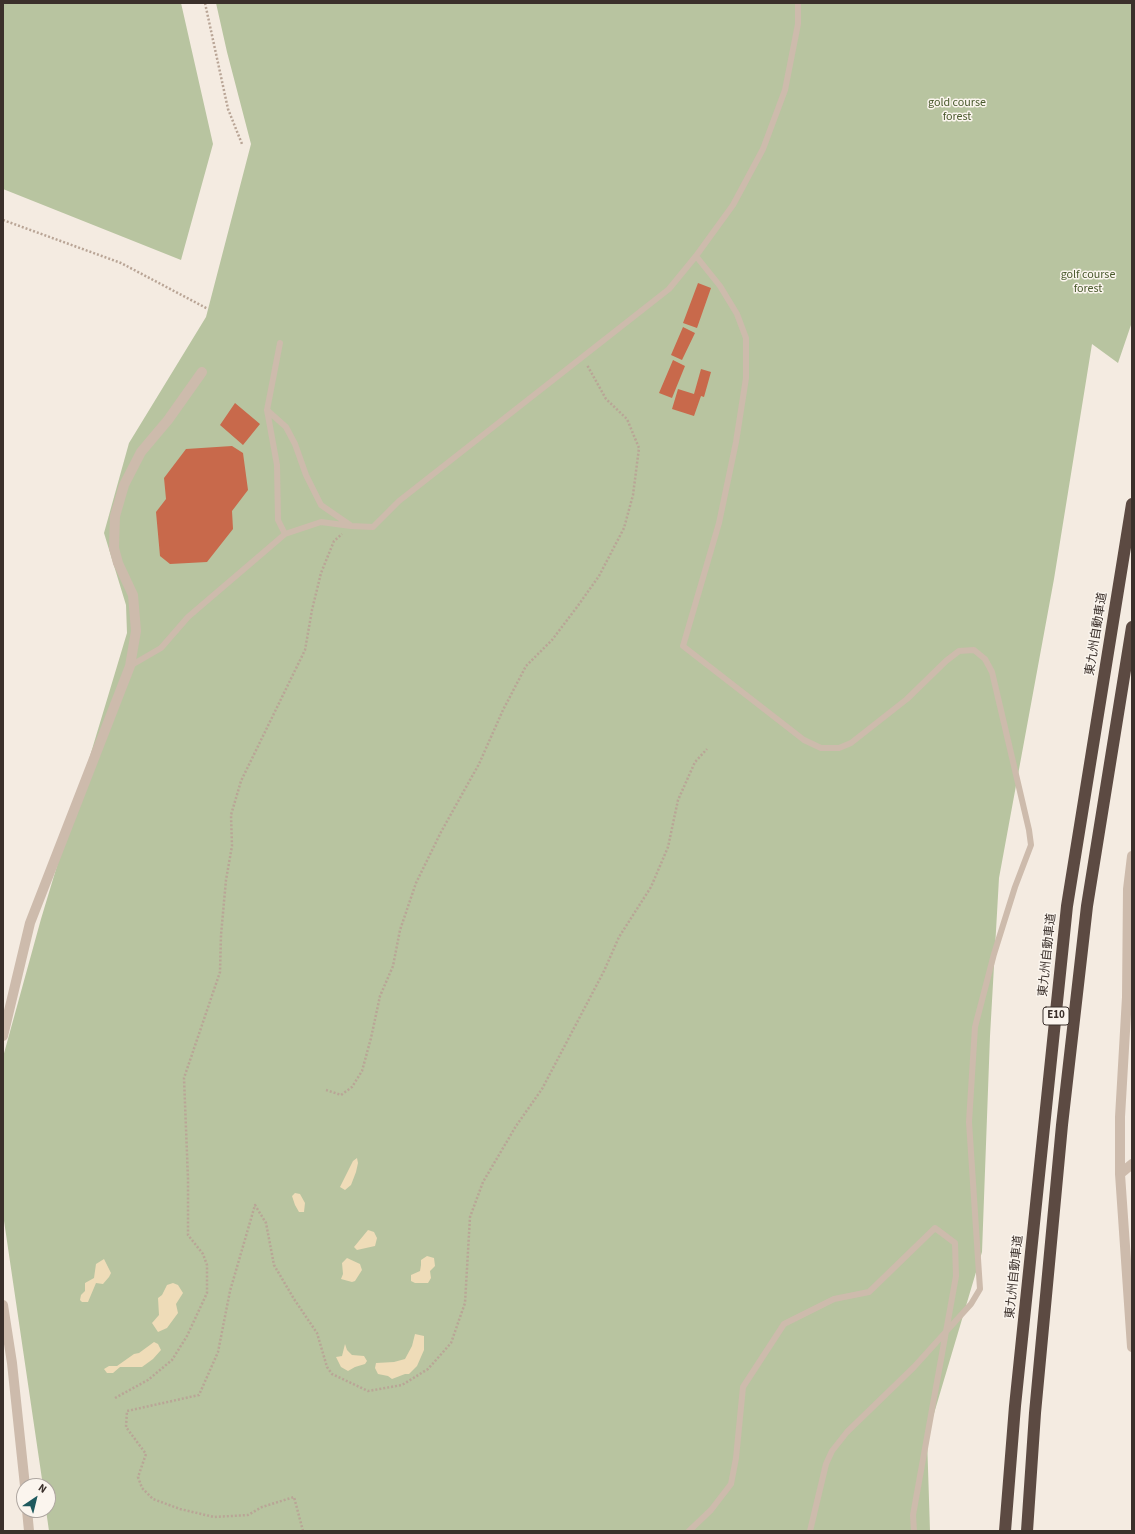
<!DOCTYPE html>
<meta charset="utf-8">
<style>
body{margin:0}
#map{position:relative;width:1135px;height:1534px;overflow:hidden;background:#f4ebe1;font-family:"Source Sans 3",sans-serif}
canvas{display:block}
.frame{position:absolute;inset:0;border:4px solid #3b302b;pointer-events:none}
.north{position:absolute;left:16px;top:1478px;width:40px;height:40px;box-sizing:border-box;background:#fbf5ee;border:1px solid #aea6a0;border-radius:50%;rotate:35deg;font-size:11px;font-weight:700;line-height:16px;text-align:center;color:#3b302b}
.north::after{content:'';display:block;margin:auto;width:14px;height:18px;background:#1f5a5e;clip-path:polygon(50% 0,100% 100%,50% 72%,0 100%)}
</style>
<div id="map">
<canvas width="1135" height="1534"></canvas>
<div class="frame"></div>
<div class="north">N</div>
</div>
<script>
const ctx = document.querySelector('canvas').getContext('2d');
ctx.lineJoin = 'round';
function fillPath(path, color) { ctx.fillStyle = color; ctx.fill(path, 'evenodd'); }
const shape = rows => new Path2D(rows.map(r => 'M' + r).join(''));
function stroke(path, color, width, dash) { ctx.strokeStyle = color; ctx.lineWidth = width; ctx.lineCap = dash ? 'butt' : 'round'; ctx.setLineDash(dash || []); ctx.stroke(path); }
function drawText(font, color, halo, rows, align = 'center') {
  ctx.font = font + ' "Source Sans 3","Noto Sans JP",sans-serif'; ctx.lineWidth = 3; ctx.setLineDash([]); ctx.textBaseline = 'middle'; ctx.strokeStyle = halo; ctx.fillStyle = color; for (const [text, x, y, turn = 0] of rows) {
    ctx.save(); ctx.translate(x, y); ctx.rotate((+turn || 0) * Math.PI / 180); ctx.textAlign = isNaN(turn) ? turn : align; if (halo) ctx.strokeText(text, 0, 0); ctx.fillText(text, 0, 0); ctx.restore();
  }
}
fillPath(shape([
 [3,3,181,3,213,144,181,260,3,189],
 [216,3,1132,3,1132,322,1118,363,1092,344,1054,579,999,878,990,1036,982,1252,927,1437,930,1531,49,1531,46,1510,48,1510,48,1486,43,1486,3,1214,3,1057,41,919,127,633,126,605,104,533,129,443,206,317,251,144,227,52]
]), '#b8c4a0');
fillPath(shape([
 [357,1158,358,1163,356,1172,351,1185,345,1190,340,1187,353,1161],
 [295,1193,300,1194,305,1203,304,1212,299,1212,295,1205,292,1196],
 [368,1230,374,1232,377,1238,375,1246,357,1250,354,1247],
 [427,1256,434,1258,435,1266,430,1271,431,1278,428,1283,415,1283,411,1281,411,1275,420,1271,421,1265,421,1260],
 [347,1258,360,1264,362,1270,355,1281,352,1282,341,1279,343,1274,342,1263],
 [104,1259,111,1273,109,1277,103,1284,96,1283,88,1302,82,1302,80,1300,81,1295,85,1291,85,1283,94,1278,96,1264],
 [173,1283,178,1285,183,1293,176,1304,178,1313,167,1328,158,1332,152,1323,159,1315,158,1298,162,1295,167,1285],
 [415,1334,424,1336,424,1350,417,1366,409,1374,405,1374,392,1379,388,1376,378,1374,375,1368,376,1363,394,1362,405,1359,412,1346],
 [154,1342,158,1344,161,1350,153,1359,142,1367,120,1367,113,1373,107,1373,104,1369,109,1366,117,1366,134,1354,139,1353],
 [345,1344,347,1350,352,1355,364,1356,367,1361,365,1364,355,1367,348,1371,341,1367,336,1357,342,1356]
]), '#efdcb8');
fillPath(shape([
 [698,283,711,288,697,328,683,323],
 [683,327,695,333,682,360,671,355],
 [673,360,685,366,672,398,659,393],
 [701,369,711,372,704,397,701,396,694,416,672,409,678,389,694,394],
 [235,403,260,424,243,445,220,425],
 [232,446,243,453,248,490,232,511,233,529,207,562,170,564,160,556,156,512,166,499,164,478,186,449]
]), '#c8694b');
stroke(shape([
 [205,3,228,109,242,144],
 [3,220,121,263,208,309],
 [326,1090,341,1095,352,1087,362,1071,371,1038,380,996,393,966,400,930,416,883,441,832,479,764,503,710,526,666,552,640,577,607,599,576,624,528,633,495,639,448,627,419,606,399,587,365],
 [115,1398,148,1380,172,1360,187,1336,207,1293,207,1265,203,1254,188,1235,188,1179,184,1078,220,972,221,935,226,880,232,846,231,815,241,781,305,650,312,610,321,573,334,541,342,534],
 [303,1531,294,1497,262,1507,248,1515,214,1517,180,1509,153,1499,142,1488,138,1477,146,1454,126,1427,127,1411,199,1395,218,1352,230,1291,255,1205,266,1223,274,1265,294,1299,317,1333,327,1367,332,1374,368,1391,402,1385,428,1369,451,1343,465,1303,470,1217,483,1182,516,1126,542,1089,604,971,619,937,651,887,668,847,678,800,695,762,707,749]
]), '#b9a596', 2.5, [2, 2]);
stroke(shape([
 [696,256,720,286,737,314,746,338,746,378,736,442,719,523,683,646,804,740,821,748,839,748,851,743,907,699,946,661,959,651,974,650,985,659,992,672,1029,830,1031,845,1015,887,994,954,975,1027,969,1122,980,1289,971,1304,914,1367,847,1432,832,1451,826,1464,810,1531],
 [280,343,267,410,277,465,278,520,285,534],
 [267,410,286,427,295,444,306,475,321,505,350,525],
 [130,666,161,648,188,617,285,534,321,522,351,526,373,527,399,501,669,289,696,256,733,205,763,149,785,90,798,24,798,3],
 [689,1531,711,1510,731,1484,736,1458,743,1387,784,1324,834,1299,869,1292,935,1228,955,1243,956,1276,913,1515,914,1531]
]), '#cdbbac', 6);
stroke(shape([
 [1132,856,1128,889,1127,997,1120,1117,1120,1174,1132,1347],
 [3,1036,30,923,130,666,136,631,133,595,118,563,114,548,115,516,124,485,141,452,168,420,202,372],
 [1120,1174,1132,1164],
 [3,1305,12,1363,25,1486],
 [27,1510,29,1531]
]), '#cdbbac', 10);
stroke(shape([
 [1005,1531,1015,1406,1067,906,1132,504],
 [1027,1531,1035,1413,1062,1125,1087,906,1132,627]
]), '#5c4a42', 12);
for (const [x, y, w] of [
 [1056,1016,26]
]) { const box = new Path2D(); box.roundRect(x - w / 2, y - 9, w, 18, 3); ctx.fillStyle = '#fbf5ee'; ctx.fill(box); stroke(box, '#3b302b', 1); }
drawText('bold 11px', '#3b302b', null, [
 ["E10",1056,1016]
]);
drawText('12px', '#4a5a2e', '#fbf5ee', [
 ["gold course",957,103],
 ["forest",957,117],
 ["golf course",1088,275],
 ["forest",1088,289]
]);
drawText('12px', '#3b302b', '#fbf5ee', [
 ["東九州自動車道",1097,634,-81],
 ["東九州自動車道",1048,955,-84],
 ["東九州自動車道",1015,1277,-84]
]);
</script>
